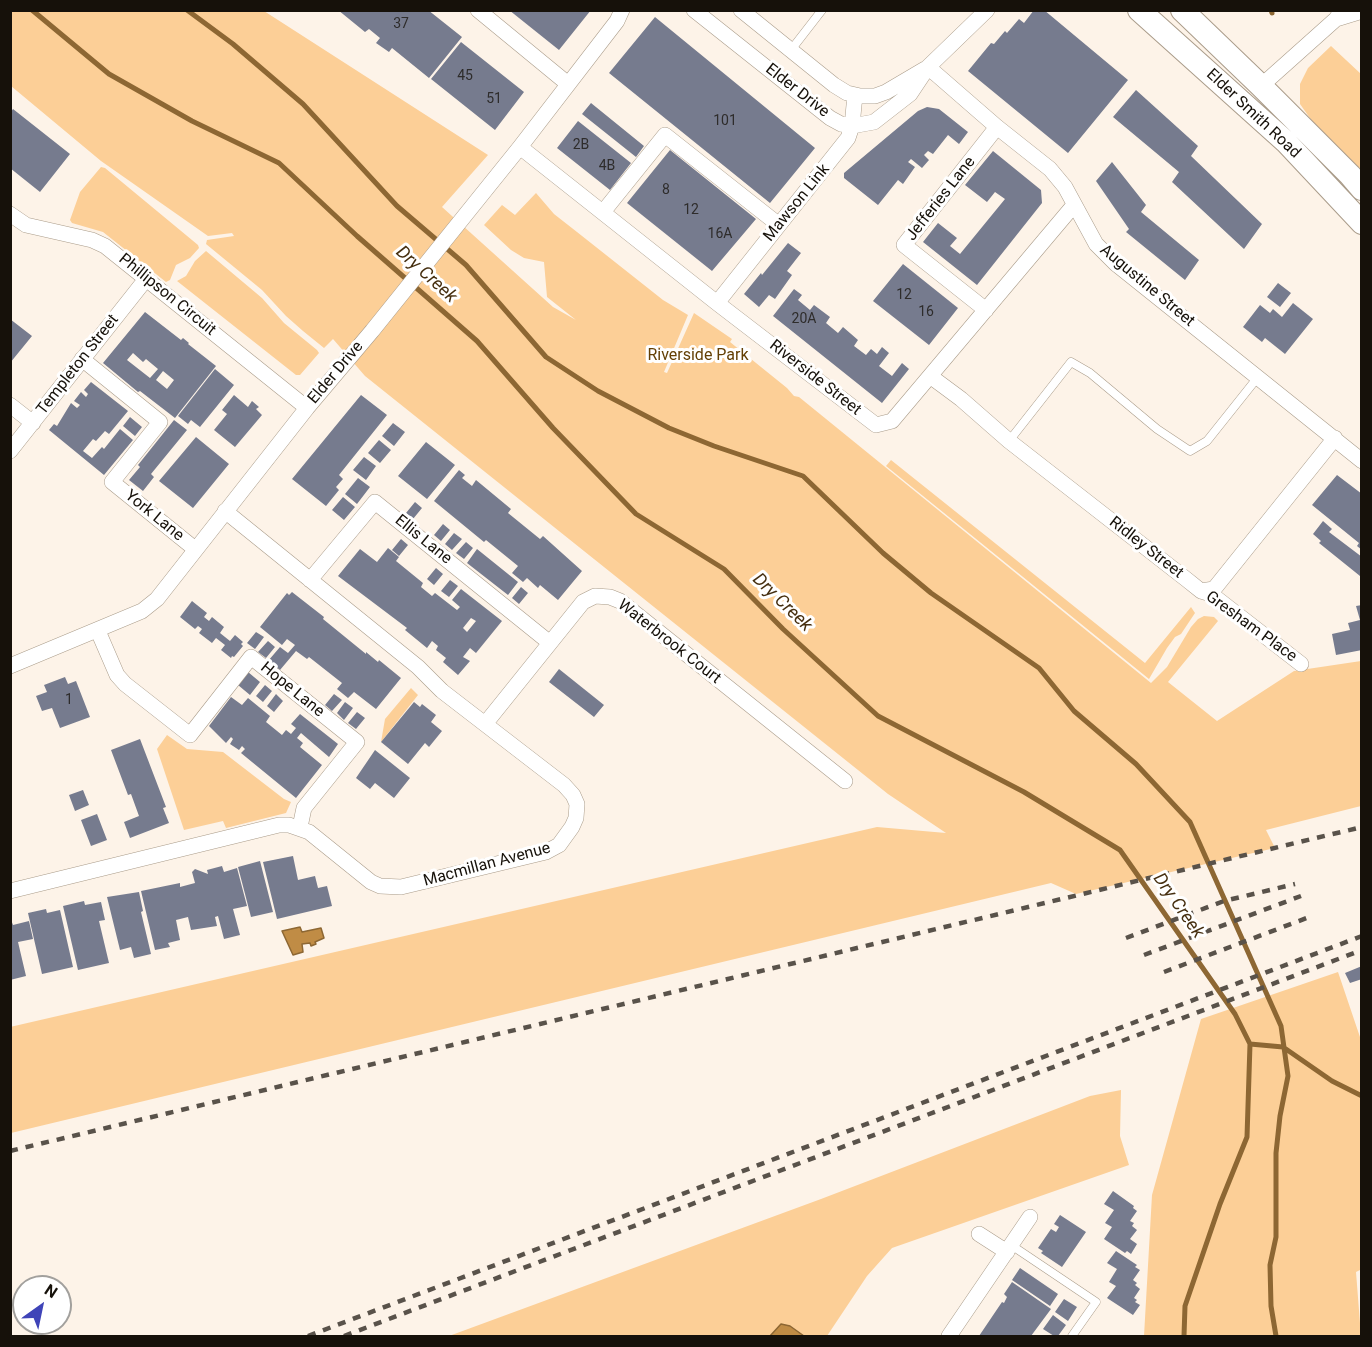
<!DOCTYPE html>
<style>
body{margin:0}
#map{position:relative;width:1372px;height:1347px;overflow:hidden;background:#fdf3e8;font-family:Roboto,sans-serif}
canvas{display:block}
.frame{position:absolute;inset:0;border:12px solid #16110a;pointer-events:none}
.north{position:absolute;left:12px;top:1275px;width:60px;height:60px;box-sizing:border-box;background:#fff;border:2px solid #a2a09d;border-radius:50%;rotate:33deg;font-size:16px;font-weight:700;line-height:24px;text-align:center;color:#16110a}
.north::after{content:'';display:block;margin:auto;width:21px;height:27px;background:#3f44b8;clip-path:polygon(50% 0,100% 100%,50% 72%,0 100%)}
</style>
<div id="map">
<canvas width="1372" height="1347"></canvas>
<div class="frame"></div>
<div class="north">N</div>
</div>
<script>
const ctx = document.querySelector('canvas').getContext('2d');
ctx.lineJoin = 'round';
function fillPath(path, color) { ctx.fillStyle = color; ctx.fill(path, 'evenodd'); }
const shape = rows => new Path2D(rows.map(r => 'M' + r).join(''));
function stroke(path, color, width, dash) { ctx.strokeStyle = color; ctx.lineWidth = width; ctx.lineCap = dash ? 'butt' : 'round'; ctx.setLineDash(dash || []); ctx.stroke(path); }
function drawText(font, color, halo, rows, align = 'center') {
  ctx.font = font + ' Roboto,sans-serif'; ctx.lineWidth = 6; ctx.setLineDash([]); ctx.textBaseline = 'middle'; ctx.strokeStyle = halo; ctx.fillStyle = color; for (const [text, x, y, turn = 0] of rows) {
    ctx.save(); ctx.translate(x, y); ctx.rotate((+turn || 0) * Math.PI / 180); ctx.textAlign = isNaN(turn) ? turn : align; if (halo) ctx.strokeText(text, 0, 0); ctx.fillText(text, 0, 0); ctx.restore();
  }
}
fillPath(shape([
 [11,11,264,11,488,155,442,207,553,307,576,320,547,297,544,262,524,258,511,250,484,225,502,205,515,215,536,193,554,214,577,232,663,300,688,315,664,372,667,373,694,313,732,339,730,342,787,388,794,396,799,397,1151,683,1167,667,1191,627,1198,619,1204,616,1214,617,1218,621,1168,682,1217,721,1294,671,1361,661,1361,806,1266,830,1275,848,1076,894,1051,883,11,1133,10,1027,877,827,946,833,888,794,365,376,333,339,324,348,303,331,286,316,262,290,206,244,207,240,234,236,232,233,208,236,101,161,11,86],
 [1331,46,1361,74,1361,176,1319,131,1300,104,1300,84,1308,68],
 [101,167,105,168,198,245,199,248,190,258,176,265,170,280,166,282,103,232,72,223,70,220,80,192],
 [206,251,262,298,284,323,317,350,319,353,300,375,296,375,177,281,186,276,195,261],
 [891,460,1145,663,1191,607,1195,613,1181,634,1175,637,1167,648,1149,679,886,466],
 [411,688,418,695,381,742,385,719],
 [167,735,187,749,223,752,284,799,291,802,286,813,226,828,223,821,184,830,157,749],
 [1338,972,1361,1040,1362,1269,1356,1272,1361,1336,1144,1336,1152,1195,1201,1019],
 [1121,1090,1120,1136,1129,1165,892,1248,867,1276,827,1336,449,1336,821,1199,1090,1096]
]), '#fccf97');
const water = shape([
 [300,927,302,932,321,928,324,938,315,942,316,944,311,946,310,943,302,944,303,952,293,955,282,931,300,927],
 [781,1324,790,1326,804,1336,770,1336,781,1324]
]);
fillPath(water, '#c08c45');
stroke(water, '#8d6733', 1.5);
stroke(shape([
 [32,10,109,74,192,121,279,163,357,236,477,341,553,428,636,514,724,569,783,629,878,716,1024,792,1120,850,1235,1014,1250,1044,1247,1137,1220,1204,1185,1306,1184,1336],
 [187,10,233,44,303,104,397,206,466,265,546,357,598,391,669,428,714,446,803,476,883,553,931,593,1039,668,1074,711,1136,764,1190,822,1281,1026,1288,1076,1280,1116,1276,1153,1276,1237,1270,1265,1271,1306,1276,1336],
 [1271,10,1272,13],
 [1250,1044,1283,1047,1332,1081,1362,1096]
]), '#8d6733', 5);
fillPath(shape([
 [338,10,428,10,462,37,429,78,392,48,389,52,376,43,380,38,369,29,365,32],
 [509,10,591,10,559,50],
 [1034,10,1044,10,1128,80,1068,153,968,71,991,43,994,44,1005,31,1007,33,1019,19,1024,23],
 [655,17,815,148,770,203,609,73],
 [461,42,524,92,495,130,431,79],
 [1136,90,1198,146,1191,156,1262,224,1244,249,1172,182,1179,172,1113,117],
 [591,103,644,146,636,157,582,114],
 [927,107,939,109,968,132,959,144,948,135,933,154,928,151,924,155,929,160,922,168,911,159,908,162,915,167,903,184,898,180,878,205,844,178,844,173,918,111],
 [13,109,70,154,40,192,10,168,10,113],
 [578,121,631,163,610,190,557,148],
 [670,150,756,219,712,271,627,203],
 [993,151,1041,190,1042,203,977,285,923,242,938,223,957,238,950,246,960,254,1005,199,995,192,987,202,965,185],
 [1112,162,1146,205,1141,212,1199,260,1185,280,1126,232,1129,229,1096,181],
 [788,243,801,253,787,271,792,275,775,299,769,295,759,307,744,294,761,273,762,275],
 [903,264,958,308,929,345,873,301],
 [1278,283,1291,293,1280,307,1267,297],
 [794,289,802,295,798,300,810,310,814,305,830,317,826,323,838,333,843,327,858,340,854,346,866,355,871,349,877,354,882,347,889,353,879,366,892,376,902,363,909,369,882,403,773,316],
 [1293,303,1313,319,1285,354,1265,338,1262,342,1243,327,1260,305,1270,313,1273,309,1282,317],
 [145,312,181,340,183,338,189,343,188,344,216,366,175,418,140,391,138,392,103,363],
 [133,353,143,362,146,359,158,369,150,378,127,360],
 [163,371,174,380,167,389,156,380],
 [10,319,32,336,10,363],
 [215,369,234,385,200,427,191,420,188,424,178,416],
 [91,382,128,411,109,434,105,431,96,441,93,439,83,451,92,458,102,447,104,449,120,429,133,440,104,475,49,430,54,424,57,426,71,403,77,408,80,405,74,401,81,392,86,397,88,394,84,390],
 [234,395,248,407,252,401,259,407,256,409,262,415,235,447,214,430,227,414,222,410],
 [361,395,387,415,339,475,343,479,336,487,339,490,326,506,292,479],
 [130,417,142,427,135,436,123,426],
 [174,420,187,430,151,474,154,477,143,491,129,480,140,467,138,465],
 [393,423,405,432,394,446,382,436],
 [196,437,229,464,193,508,159,481],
 [379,440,391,450,380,463,368,453],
 [426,442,455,465,427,499,398,476],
 [364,457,376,466,366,480,353,470],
 [459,470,465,475,462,478,472,486,476,480,511,509,508,513,540,539,543,536,582,571,558,600,540,585,538,588,527,578,523,582,512,573,518,566,486,540,484,542,434,501],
 [1337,475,1362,494,1362,550,1357,546,1359,543,1312,505],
 [358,478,370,487,357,504,345,494],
 [343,497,355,507,344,520,332,510],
 [415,502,422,508,413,519,406,513],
 [1323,521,1332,529,1329,532,1362,557,1362,574,1360,576,1319,543,1321,541,1313,534],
 [443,524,450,530,441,541,434,535],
 [454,533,462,539,452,550,445,544],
 [401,539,408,545,399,556,392,550],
 [466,542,473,548,464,559,456,553],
 [388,548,399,557,396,561,423,583,421,587,432,596,435,593,457,610,460,607,452,600,461,589,502,621,476,653,470,648,463,657,470,661,458,675,443,662,446,658,436,650,438,646,432,641,427,648,405,630,407,628,338,576,360,549,377,562],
 [471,618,476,621,467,632,463,628],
 [477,549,518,582,508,595,467,563],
 [436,568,443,574,434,585,427,579],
 [450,580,458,586,449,597,441,591],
 [521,587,528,593,519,604,512,598],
 [292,592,324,617,323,619,366,654,366,652,378,662,379,660,401,678,376,709,354,692,348,698,337,689,342,683,309,657,307,659,296,651,280,670,268,661,280,647,288,653,295,645,287,639,282,645,260,627,287,593,289,595],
 [192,601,207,613,204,617,209,621,212,617,224,627,220,633,230,641,235,635,243,642,241,644,243,646,234,657,232,656,231,658,221,650,225,645,216,638,212,643,199,633,202,629,198,626,195,629,180,617],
 [1362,605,1362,650,1336,655,1332,634,1350,630,1348,623,1360,620,1356,606],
 [256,632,264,637,255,649,247,643],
 [268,641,275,647,266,658,258,652],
 [559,669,604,705,594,717,549,682],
 [248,672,260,682,250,695,238,685],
 [65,677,68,684,76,681,90,717,60,728,52,708,42,711,36,696,47,692,44,685],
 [265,685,272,691,263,702,256,696],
 [276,694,283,701,274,712,267,706],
 [334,694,342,700,332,711,325,705],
 [231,697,242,705,248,698,270,716,266,722,282,735,286,730,291,734,296,728,291,724,300,714,338,744,329,757,301,733,297,738,303,743,300,747,322,765,296,798,241,753,245,749,242,746,239,750,230,744,233,739,231,737,226,743,209,726],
 [345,702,353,708,344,720,337,713],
 [414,702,420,707,422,704,436,715,431,722,442,731,429,747,425,743,408,764,381,742],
 [357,712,365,718,356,729,348,723],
 [140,739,166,807,163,808,169,823,130,838,124,822,139,816,131,794,128,795,111,750],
 [375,750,410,778,394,798,375,783,370,789,356,778],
 [83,790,89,805,75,811,69,795],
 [97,814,107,840,91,846,81,820],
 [293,856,298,880,315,876,318,888,327,886,332,906,277,919,263,862],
 [260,861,273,912,251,917,238,867],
 [222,866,224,872,237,868,247,906,233,909,240,935,224,939,218,916,215,917,217,926,191,930,188,917,176,920,180,940,168,943,170,947,155,950,141,891,180,883,180,887,195,883,192,872,195,869,208,874,207,870],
 [139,892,143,911,141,912,151,954,134,958,131,947,120,950,107,897],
 [84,901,85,905,101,902,105,920,99,921,109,963,78,970,63,906],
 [46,909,47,913,60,910,73,967,42,974,28,913],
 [10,917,13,925,29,921,33,939,18,942,26,976,10,980],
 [1362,966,1362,979,1350,983,1345,973],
 [1113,1191,1134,1206,1133,1208,1137,1211,1130,1221,1134,1223,1132,1226,1137,1230,1130,1239,1137,1244,1131,1254,1127,1251,1125,1253,1104,1239,1112,1227,1105,1223,1114,1210,1104,1204],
 [1060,1215,1086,1232,1062,1267,1041,1253,1043,1251,1038,1248,1051,1229,1056,1232,1059,1227,1054,1224],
 [1116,1251,1137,1265,1135,1267,1140,1270,1133,1280,1137,1283,1135,1285,1140,1289,1134,1298,1137,1300,1135,1302,1140,1305,1133,1315,1107,1298,1116,1286,1109,1282,1117,1269,1107,1263],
 [1020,1268,1058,1294,1050,1306,1012,1280],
 [1012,1282,1051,1309,1031,1336,979,1336,1002,1302,1004,1303,1007,1297,1004,1294],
 [1064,1299,1077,1307,1068,1321,1055,1312],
 [1053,1315,1066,1325,1058,1336,1054,1336,1043,1329]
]), '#767b8e');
const service = shape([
 [791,50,822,10],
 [1009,441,1071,362,1090,373,1157,429,1190,451,1207,441,1258,377],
 [1011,1245,1096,1302,1072,1336]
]);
const minor = shape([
 [478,10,568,84],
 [694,10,830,118,841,124,852,126,874,122,910,94,928,67,987,10],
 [741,10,834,85,847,93,860,96,875,96,886,92,925,69],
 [1336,19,1362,11],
 [928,67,997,127,1050,169,1065,187,1096,244,1116,264,1362,461],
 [1261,86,1336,19,1342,10],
 [520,147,717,303,876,425,892,421,1074,205],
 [603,212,665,135,779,225],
 [10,214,26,225,92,240,105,246,307,408],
 [717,303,848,138,852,126,855,95],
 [986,310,904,245,997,127],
 [82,359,160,422,112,482,195,549],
 [930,376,961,399,1009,441,1186,579,1201,591,1211,594,1301,664],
 [10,405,33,423],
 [10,451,146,279],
 [310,580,375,502,550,643],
 [1201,591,1214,589,1335,438],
 [98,631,117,675,125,684,190,735,251,657,357,742,304,808,300,827],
 [10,666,142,611,157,599,307,408,372,331,520,147,617,21,622,10],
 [485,724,583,602,595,596,610,597,620,601,845,781],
 [10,891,279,825,289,825,309,832,371,882,380,886,401,887,546,852,559,845,572,827,576,818,577,804,573,795,564,785,442,691,418,667,225,511],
 [979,1234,1007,1252],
 [949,1336,1030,1217]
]);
const primary = shape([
 [1139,10,1286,142,1362,223],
 [1182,10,1261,86,1350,175,1362,189]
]);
stroke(service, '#aa9c8a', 9);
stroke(minor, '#aa9c8a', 16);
stroke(primary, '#aa9c8a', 24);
stroke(service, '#fff', 8);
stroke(minor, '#fff', 15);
stroke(primary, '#fff', 22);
stroke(shape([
 [1126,938,1224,901,1295,884],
 [1144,955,1301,896],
 [1164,972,1312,916],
 [10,1151,1362,827],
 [308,1336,1362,936],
 [344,1336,1362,950]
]), '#59524a', 4.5, [8, 8]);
drawText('14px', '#2e2c2b', null, [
 ["37",401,24],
 ["45",465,76],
 ["51",494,99],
 ["101",725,121],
 ["2B",581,145],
 ["4B",607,166],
 ["8",666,190],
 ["12",691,210],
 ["16A",720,234],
 ["12",904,295],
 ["16",926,312],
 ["20A",804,319],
 ["1",69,700]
]);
drawText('16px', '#16110a', '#fff', [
 ["Elder Drive",797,91,38],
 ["Elder Smith Road",1253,114,43],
 ["Jefferies Lane",941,199,-52],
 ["Mawson Link",797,203,-51],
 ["Augustine Street",1147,286,40],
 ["Phillipson Circuit",167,295,39],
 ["Templeton Street",78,365,-52],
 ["Elder Drive",336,373,-50],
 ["Riverside Street",815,378,38],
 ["York Lane",154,516,39],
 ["Ellis Lane",423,540,39],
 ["Ridley Street",1146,548,38],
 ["Gresham Place",1251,627,36],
 ["Waterbrook Court",669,642,38],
 ["Hope Lane",292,690,39],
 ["Macmillan Avenue",487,865,-15]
]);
drawText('16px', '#633f04', '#fff', [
 ["Riverside Park",698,356]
]);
drawText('italic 18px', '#462f10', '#fff', [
 ["Dry Creek",426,275,42],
 ["Dry Creek",782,603,44],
 ["Dry Creek",1178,906,55]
]);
</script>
